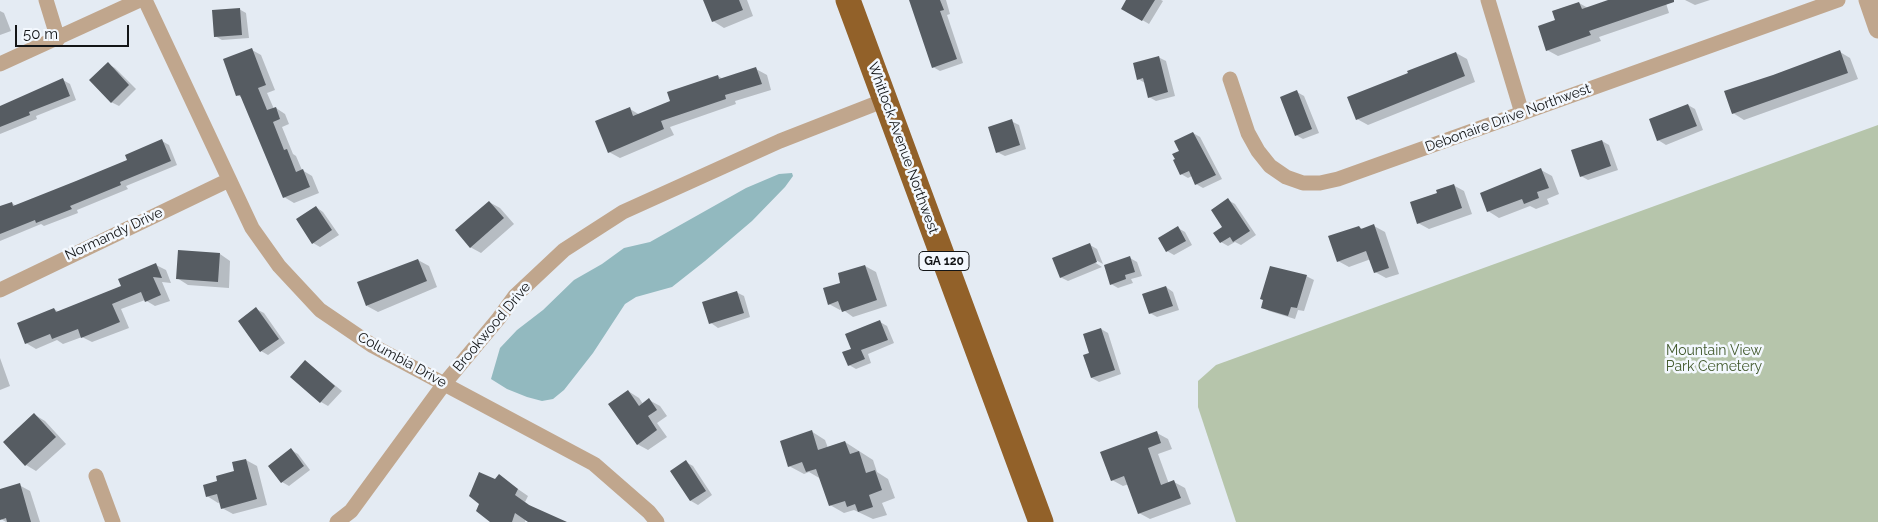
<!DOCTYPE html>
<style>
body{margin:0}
#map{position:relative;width:1878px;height:522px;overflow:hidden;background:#e4ebf3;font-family:Raleway,sans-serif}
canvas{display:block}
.scale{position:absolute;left:15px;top:25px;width:114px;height:22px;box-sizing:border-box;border:2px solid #131517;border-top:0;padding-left:6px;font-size:15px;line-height:18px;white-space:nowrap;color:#131517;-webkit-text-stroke:4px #f3f8fe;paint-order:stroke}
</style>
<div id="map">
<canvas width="1878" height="522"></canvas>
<div class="scale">50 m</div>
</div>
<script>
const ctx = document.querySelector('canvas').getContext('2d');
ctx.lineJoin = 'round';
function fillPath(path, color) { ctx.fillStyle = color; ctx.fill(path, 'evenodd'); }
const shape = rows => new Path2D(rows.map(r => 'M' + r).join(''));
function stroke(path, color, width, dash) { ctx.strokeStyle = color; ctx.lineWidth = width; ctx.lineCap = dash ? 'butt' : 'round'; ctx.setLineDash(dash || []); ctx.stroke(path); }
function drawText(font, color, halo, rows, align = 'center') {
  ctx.font = font + ' Raleway,sans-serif'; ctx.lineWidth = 5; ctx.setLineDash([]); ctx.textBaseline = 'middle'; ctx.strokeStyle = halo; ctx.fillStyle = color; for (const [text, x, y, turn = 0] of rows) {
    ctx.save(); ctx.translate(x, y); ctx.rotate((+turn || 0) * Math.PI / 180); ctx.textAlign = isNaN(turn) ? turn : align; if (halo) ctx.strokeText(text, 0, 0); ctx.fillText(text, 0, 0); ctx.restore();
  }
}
fillPath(shape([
 [1878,125,1878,522,1236,522,1198,407,1198,381,1216,365]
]), '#b6c5ab');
fillPath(shape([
 [792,173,793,176,785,187,752,221,705,261,672,287,636,297,625,304,593,353,564,390,553,399,542,401,527,397,507,389,491,379,500,348,517,330,543,310,574,280,602,264,624,248,650,242,746,188,779,174]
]), '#92b9bf');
fillPath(shape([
 [704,0,747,0,753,16,724,28,713,21],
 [911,0,946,0,950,14,947,15,963,63,940,71,933,67],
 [1127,0,1161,0,1163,1,1149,24,1122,8],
 [1612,0,1665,0,1669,13,1599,37,1601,41,1558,56,1547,50,1557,21,1579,3,1588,8],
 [1685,0,1710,0,1695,5],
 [239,9,246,13,249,38,222,40,215,36],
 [0,11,4,13,11,31,0,35],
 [252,50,261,55,275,90,267,93,274,109,276,108,285,114,289,124,282,127,293,154,296,156,302,170,312,176,319,193,294,203,284,197,243,98,237,95],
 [1840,52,1850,58,1858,79,1744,120,1733,113],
 [1456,53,1467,59,1475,82,1368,125,1357,119],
 [1158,57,1166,61,1175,96,1156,101,1149,97,1145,83,1138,79],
 [108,64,115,68,136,89,119,106,111,102],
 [756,69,767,75,771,90,735,101,736,104,670,127,674,135,620,158,609,152,630,109,640,115,671,102,718,76,723,79],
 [63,80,70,84,76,100,36,116,37,119,0,134,0,107],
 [1297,92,1304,96,1319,133,1303,139,1296,135],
 [1688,105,1695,109,1703,130,1666,145,1658,140,1650,119],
 [1011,121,1019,125,1026,149,1005,156,997,152],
 [1193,133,1200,137,1222,179,1203,188,1196,184,1192,176,1188,178,1181,174,1177,160,1180,152],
 [162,141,169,145,177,165,126,186,128,189,77,210,78,213,44,226,41,224,0,241,0,208,12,203,16,206,129,160],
 [1602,141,1609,145,1618,170,1588,180,1581,176],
 [1541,170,1552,176,1559,194,1547,199,1549,204,1536,209,1530,206,1499,218,1488,211],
 [1453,185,1464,191,1472,214,1429,229,1418,223],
 [1228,200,1235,204,1256,235,1241,245,1235,242,1228,246,1221,242],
 [489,202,500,208,514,224,481,253,470,247],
 [316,207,323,212,339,235,320,247,313,243],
 [1374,226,1385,232,1399,274,1386,278,1375,272,1371,259,1349,267,1338,261,1359,227,1363,229],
 [1178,228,1185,232,1192,245,1174,255,1167,251],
 [1090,245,1097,249,1103,264,1092,258,1091,260,1102,267,1068,281,1060,277],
 [220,254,230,261,229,288,188,285,177,278],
 [1130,258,1137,262,1142,276,1131,279,1133,283,1118,288,1111,284],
 [418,260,429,266,437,287,378,312,367,306],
 [156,265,166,270,171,283,162,282,170,301,155,306,145,300,121,309,129,328,92,342,82,337,63,344,57,340,36,349,26,343,54,309,59,312,122,287],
 [865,266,876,272,887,306,853,317,842,309,840,310,829,304,842,283],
 [1306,276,1314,280,1304,311,1298,310,1295,319,1269,311,1262,307],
 [1166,287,1173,292,1179,310,1157,317,1150,313],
 [736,292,744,296,750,317,718,328,711,323],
 [256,309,264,313,285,343,268,355,261,351],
 [880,322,887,326,894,343,868,354,871,363,856,369,849,365,853,349],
 [1101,329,1108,333,1121,374,1099,382,1092,378,1091,353],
 [0,358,10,386,0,390],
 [305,361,342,391,328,406,321,402,292,377],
 [628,391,639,398,643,404,649,400,660,406,667,416,657,423,667,437,648,450,637,444],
 [35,415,45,421,66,444,36,471,26,465],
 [811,431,825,440,828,448,845,442,873,460,877,472,888,479,895,498,882,503,887,515,873,519,854,510,844,513,830,505,821,479,809,472,804,474,789,466],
 [1157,433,1168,439,1172,449,1158,454,1169,484,1174,482,1185,488,1191,504,1150,519,1139,513,1129,484,1123,486,1112,480],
 [291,450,298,454,310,470,289,486,282,482,270,466],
 [246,460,257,466,267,505,233,514,222,508,220,502,218,503,207,496,219,482,236,472],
 [686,462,693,466,712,495,698,505,691,501,671,472],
 [499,476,528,496,525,502,535,509,564,522,530,522,526,519,525,522,492,522,496,480],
 [19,485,30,491,40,522,6,522,1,519,0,502]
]), '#0003');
fillPath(shape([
 [703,0,739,0,743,10,712,22],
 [909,0,940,0,944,10,940,11,957,59,932,68],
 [1126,0,1155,0,1142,21,1121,9],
 [1608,0,1674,0,1674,2,1589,31,1591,35,1546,51,1538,26,1555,20,1552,11,1579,2,1582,9],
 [240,8,242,35,214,37,212,10],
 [252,48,266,85,258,88,267,110,276,107,280,119,273,122,284,150,287,149,296,172,303,169,310,187,283,198,240,95,236,96,223,59],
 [1840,50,1848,73,1732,114,1724,91,1773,75],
 [1456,52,1465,76,1356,120,1347,97,1408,73,1407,71],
 [1159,56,1168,92,1148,98,1143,78,1137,80,1133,63],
 [108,62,129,85,111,103,89,80],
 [756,67,762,84,725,95,726,99,661,121,664,129,608,153,595,121,630,107,633,116,670,101,667,92,718,75,719,79],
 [63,78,70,96,29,112,30,115,0,127,0,106],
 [1297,90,1312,129,1295,136,1280,97],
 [1688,104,1697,126,1657,141,1649,119],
 [1012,119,1020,145,996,153,988,127],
 [1193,132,1216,175,1195,185,1189,171,1180,175,1173,160,1175,159,1172,154,1179,151,1174,141],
 [162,139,171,161,120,182,121,185,70,206,72,209,36,223,35,220,0,234,0,206,12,202,13,206,76,181,127,160,125,155],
 [1602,140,1611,166,1580,177,1571,150],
 [1541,168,1549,188,1537,192,1539,198,1524,204,1522,199,1487,212,1480,193],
 [1454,184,1462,208,1417,224,1410,202,1437,193,1436,190],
 [1228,198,1250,231,1233,242,1230,237,1220,243,1213,233,1222,227,1211,210],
 [489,201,504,218,470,248,455,230],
 [316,206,332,230,312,244,296,219],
 [1374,224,1389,268,1374,273,1366,251,1337,262,1328,236,1359,226,1361,229],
 [1178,226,1186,241,1166,252,1158,238],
 [1090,243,1097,262,1060,278,1052,258],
 [178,250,220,253,218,282,176,279],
 [1130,256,1135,272,1125,275,1126,279,1110,285,1104,265],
 [418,259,427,281,366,306,357,282],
 [156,263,162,278,153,277,161,295,145,302,141,292,112,304,120,322,81,338,78,329,52,339,50,334,25,344,17,323,54,308,56,312,121,286,118,279],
 [865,265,877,300,842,312,838,301,828,305,823,288,840,283,838,273],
 [1270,266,1307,275,1297,308,1291,307,1288,316,1261,308,1263,300,1260,299],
 [1166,286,1173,306,1149,314,1142,294],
 [737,291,744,313,709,324,702,302],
 [256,307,279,339,260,352,238,321],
 [880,320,888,340,861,350,865,359,848,366,842,352,851,349,845,334],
 [1101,328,1115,370,1091,378,1083,355,1089,353,1083,334],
 [305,360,335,386,320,403,290,377],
 [628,390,639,406,649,398,657,410,648,416,657,430,637,445,608,404],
 [34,413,56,437,25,466,3,442],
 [812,430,818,450,845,441,850,454,859,451,866,473,875,470,882,490,869,495,873,507,858,512,855,504,847,507,845,501,829,506,816,469,806,472,802,462,788,467,780,441],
 [1157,431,1161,443,1148,448,1161,485,1174,480,1181,498,1138,514,1124,476,1111,481,1100,452],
 [291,448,304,466,281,483,268,466],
 [246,459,257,499,221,509,217,494,206,497,203,485,217,481,216,476,234,471,232,462],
 [686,460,706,491,690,501,670,471],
 [479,472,495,479,499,474,518,489,515,495,529,505,567,522,528,522,515,513,512,522,490,522,476,511,479,504,469,496],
 [20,483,31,522,7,522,6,518,0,520,0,489]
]), '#565c62');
stroke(shape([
 [46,0,58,39],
 [145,0,252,228,279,266,320,310,373,346,594,464,649,512,657,522],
 [1488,0,1522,113],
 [0,64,140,0],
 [1230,79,1248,133,1258,151,1270,166,1286,177,1303,183,1320,183,1338,179,1838,0],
 [0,290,229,180],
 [96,476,113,522],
 [337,522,351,511,444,384,499,318,515,296,564,250,623,212,780,141,885,100]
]), '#c0a68d', 15);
stroke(shape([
 [1868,0,1878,29]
]), '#c0a68d', 19);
stroke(shape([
 [848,0,1041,522]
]), '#926129', 25);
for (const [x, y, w] of [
 [944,261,50]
]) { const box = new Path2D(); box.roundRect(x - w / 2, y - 9.5, w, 19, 4); ctx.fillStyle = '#f3f8fe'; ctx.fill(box); stroke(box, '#131517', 1); }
drawText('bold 12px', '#131517', null, [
 ["GA 120",944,261]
]);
drawText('14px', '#131517', '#f3f8fe', [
 ["Debonaire Drive Northwest",1508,118,-20],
 ["Whitlock Avenue Northwest",903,148,70],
 ["Normandy Drive",114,234,-25],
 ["Brookwood Drive",492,327,-50],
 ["Columbia Drive",402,360,29]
]);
drawText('14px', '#435a2e', '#f3f8fe', [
 ["Mountain View",1714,351],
 ["Park Cemetery",1714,367]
]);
</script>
